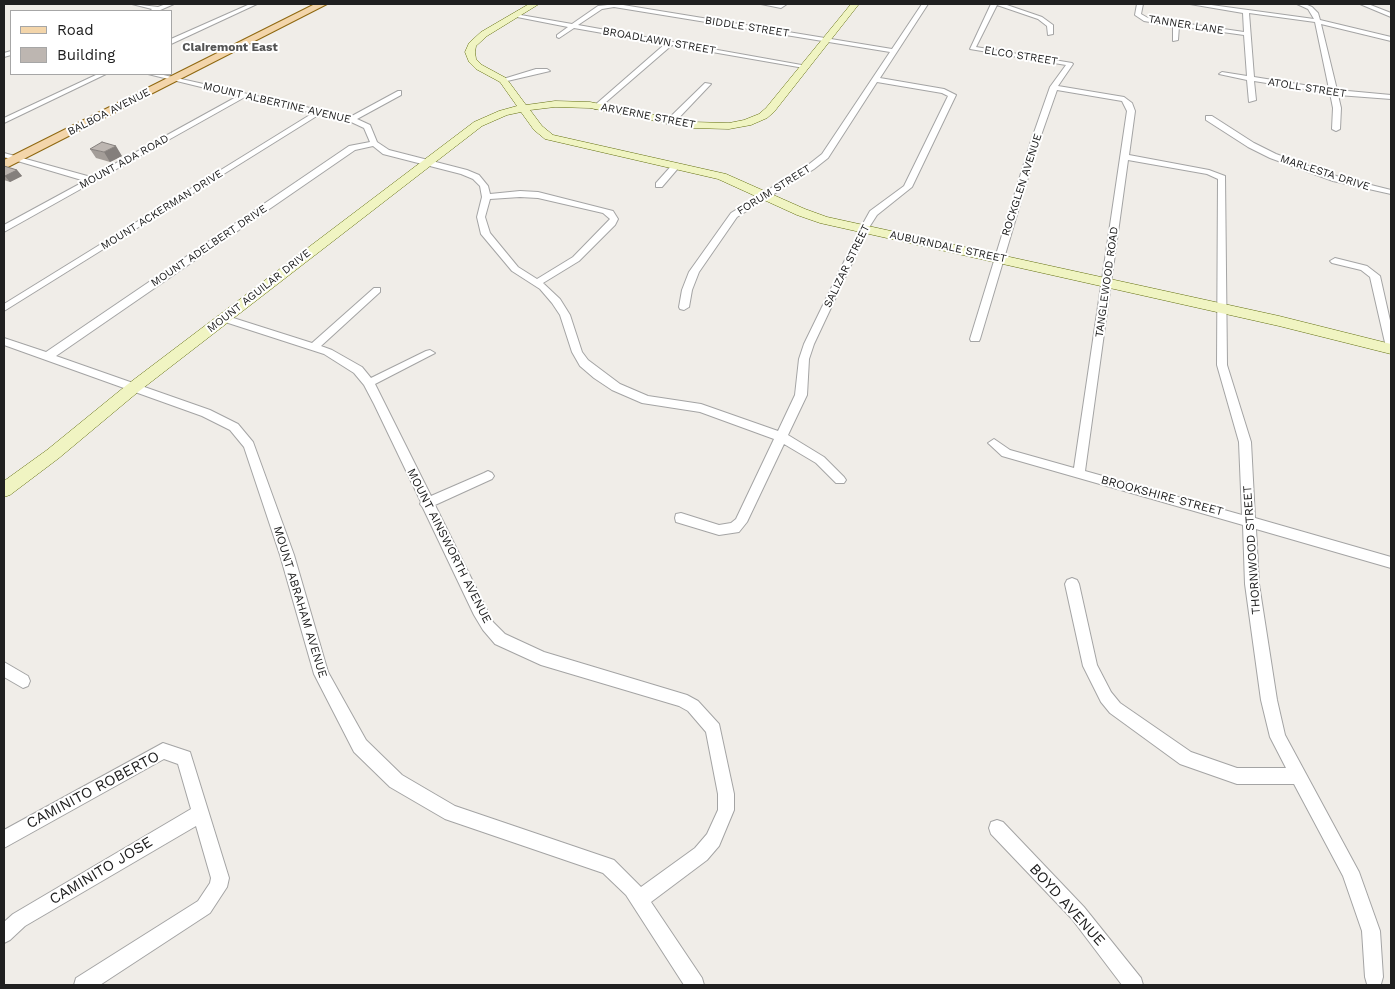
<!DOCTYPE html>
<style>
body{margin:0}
#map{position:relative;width:1395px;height:989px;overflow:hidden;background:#f0ede8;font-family:"Work Sans",sans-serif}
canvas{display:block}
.frame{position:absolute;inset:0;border:5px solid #202020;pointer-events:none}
.legend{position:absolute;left:10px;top:10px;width:162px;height:65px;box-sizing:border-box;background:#fff;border:1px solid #a6a6a6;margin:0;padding:6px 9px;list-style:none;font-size:15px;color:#202020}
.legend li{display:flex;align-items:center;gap:10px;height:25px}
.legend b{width:25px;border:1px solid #a6a6a6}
</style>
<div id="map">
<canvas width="1395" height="989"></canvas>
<div class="frame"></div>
<ul class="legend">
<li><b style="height:6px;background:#f3d5aa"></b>Road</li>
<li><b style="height:14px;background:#bdb6b1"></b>Building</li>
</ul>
</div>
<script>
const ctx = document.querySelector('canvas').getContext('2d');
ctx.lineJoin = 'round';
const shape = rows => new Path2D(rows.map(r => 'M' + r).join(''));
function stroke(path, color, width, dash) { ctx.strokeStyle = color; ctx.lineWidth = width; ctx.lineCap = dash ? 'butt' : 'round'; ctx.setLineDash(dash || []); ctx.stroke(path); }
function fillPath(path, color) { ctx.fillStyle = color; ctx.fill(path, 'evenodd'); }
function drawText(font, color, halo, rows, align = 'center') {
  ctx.font = font + ' "Work Sans",sans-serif'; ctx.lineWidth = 4; ctx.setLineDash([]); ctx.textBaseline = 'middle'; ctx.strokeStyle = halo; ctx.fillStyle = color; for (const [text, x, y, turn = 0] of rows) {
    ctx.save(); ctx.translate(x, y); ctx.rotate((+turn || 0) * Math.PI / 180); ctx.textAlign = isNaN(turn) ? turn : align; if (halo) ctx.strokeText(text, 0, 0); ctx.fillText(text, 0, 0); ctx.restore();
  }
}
const street = shape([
 [132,4,158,7,166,4,174,4,158,11,150,11,152,9,132,4],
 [250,4,257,4,171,44,171,39,250,4],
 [617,4,892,49,922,4,928,4,880,78,944,89,956,95,912,187,877,215,868,229,814,344,809,359,807,395,788,435,824,457,844,477,846,480,844,483,836,483,816,463,784,444,747,522,739,532,719,535,676,522,675,518,676,514,681,513,719,525,731,523,736,519,774,439,700,412,642,403,612,390,594,378,580,366,572,352,560,315,552,303,540,289,512,271,481,234,477,217,482,197,480,186,473,179,461,174,383,154,373,146,355,150,56,356,210,410,238,424,253,442,294,555,328,672,366,740,402,775,455,806,614,860,641,887,695,848,707,834,718,810,718,794,706,732,688,711,679,706,541,665,495,644,483,630,474,615,423,508,420,504,421,502,374,404,364,385,354,373,324,354,219,320,218,318,223,315,227,316,312,343,374,288,380,288,380,292,321,346,332,350,362,367,371,378,426,351,430,350,435,353,375,384,431,496,484,473,488,471,492,473,494,476,492,479,435,505,493,622,505,634,544,652,687,695,698,701,719,724,734,794,734,810,719,846,707,860,651,902,702,978,704,985,684,985,626,895,603,873,445,819,390,787,354,752,314,674,280,555,244,447,230,430,202,416,4,345,4,338,46,352,349,146,370,142,364,128,349,121,320,114,4,311,4,304,313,113,245,97,4,232,4,225,85,181,4,157,4,153,91,177,238,96,148,74,159,74,350,117,398,91,401,91,401,95,357,119,370,125,377,142,389,150,467,170,479,175,488,186,490,194,520,191,538,192,613,211,618,219,615,225,579,261,543,283,560,299,570,315,582,352,588,360,620,384,648,396,701,404,778,431,795,395,799,359,804,344,860,229,870,211,904,186,948,96,942,93,877,82,828,158,814,169,737,217,699,272,692,290,689,307,684,310,680,309,679,307,682,290,689,272,731,213,808,165,822,154,890,52,614,7,602,9,578,25,807,66,804,68,672,45,598,109,595,109,595,105,665,44,574,28,559,38,557,37,557,35,568,27,512,16,515,14,572,24,598,6,617,4],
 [520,197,538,198,603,213,610,219,573,257,537,279,518,267,490,233,485,217,490,199,520,197],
 [761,4,787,4,781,8,761,4],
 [991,4,1004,4,1042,17,1053,25,1053,34,1048,35,1047,26,1038,19,997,5,976,47,1072,63,1073,64,1058,86,1124,97,1132,103,1135,111,1129,155,1209,170,1225,176,1227,365,1251,442,1255,518,1391,557,1391,568,1256,529,1259,584,1277,700,1285,735,1359,872,1380,931,1383,977,1381,984,1377,985,1367,984,1365,977,1362,931,1343,876,1294,784,1237,784,1180,764,1110,713,1101,702,1083,666,1065,584,1067,580,1072,578,1077,580,1079,584,1097,665,1111,692,1120,703,1191,752,1237,768,1286,768,1270,737,1261,700,1245,584,1243,525,1002,456,988,443,994,439,1010,450,1074,468,1127,111,1122,101,1057,90,1038,144,980,339,979,341,971,341,970,339,1030,144,1050,87,1066,65,970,49,991,4],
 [1128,160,1207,174,1218,179,1217,365,1239,442,1242,515,1085,471,1128,160],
 [1137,4,1143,4,1141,14,1148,18,1244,32,1243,13,1190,4,1204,4,1314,19,1308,9,1297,4,1305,4,1312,7,1318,13,1320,20,1391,37,1391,41,1321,24,1337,90,1391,95,1391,99,1338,95,1341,108,1340,129,1336,131,1332,129,1333,108,1330,93,1254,81,1256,100,1249,102,1247,80,1219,74,1222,72,1247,76,1244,35,1179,26,1178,40,1173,41,1173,26,1144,21,1135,15,1137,4],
 [1249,13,1315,22,1329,89,1254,77,1249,13],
 [1360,4,1368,4,1391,13,1391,17,1360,4],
 [11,51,11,55,4,57,4,53,11,51],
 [536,69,547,69,550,71,503,82,500,80,536,69],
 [98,74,106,74,4,123,4,118,98,74],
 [705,83,711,84,673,124,667,124,667,120,705,83],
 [1206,116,1212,116,1254,143,1276,154,1339,177,1391,190,1391,194,1333,181,1270,158,1248,147,1206,120,1206,116],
 [673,164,680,166,662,187,656,187,656,183,673,164],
 [1335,258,1367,266,1380,276,1391,325,1391,350,1386,347,1370,277,1361,270,1332,263,1330,261,1335,258],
 [4,662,28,676,30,681,28,686,23,688,4,677,4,662],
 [163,743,190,752,229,878,227,887,210,913,100,985,74,985,76,978,198,901,210,883,211,878,196,826,25,926,10,940,4,943,4,922,13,914,191,809,178,764,164,759,4,848,4,830,163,743],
 [997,820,1003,822,1084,907,1141,978,1143,985,1122,985,1072,919,991,834,989,828,991,822,997,820]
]);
const secondary = shape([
 [529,4,539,4,487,36,476,46,475,52,476,59,482,65,506,78,526,105,555,101,590,102,691,122,729,123,744,120,759,114,766,108,851,4,859,4,774,112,767,118,751,125,729,129,691,128,590,108,555,107,530,110,542,126,553,135,726,174,805,209,827,217,1279,316,1391,344,1391,354,1279,326,820,223,797,215,718,179,545,139,534,130,521,112,507,115,482,126,138,392,59,458,10,495,4,497,4,481,47,450,128,384,474,122,499,111,517,106,500,82,476,69,469,62,465,52,469,43,481,32,529,4]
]);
const primary = shape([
 [315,4,327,4,4,169,4,160,315,4]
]);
stroke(street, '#a4a4a4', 2);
stroke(secondary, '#626f10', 1);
stroke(primary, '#8e670f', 2);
fillPath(street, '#fff');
fillPath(secondary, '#f0f4c2');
fillPath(primary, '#f3d5aa');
fillPath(shape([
 [90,149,122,156,110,162,96,158],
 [4,166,17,170,22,176,10,182,4,180]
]), '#a39d98');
fillPath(shape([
 [116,146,122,156,110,162,104,152],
 [17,170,22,176,10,182,5,176]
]), '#847f7c');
const building = shape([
 [102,142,116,146,104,152,90,149,102,142],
 [4,166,17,170,5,176,4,175,4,166]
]);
fillPath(building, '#bdb6b1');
stroke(building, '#847f7c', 1);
drawText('11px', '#202020', '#fff', [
 ["TANNER LANE",1186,25,9],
 ["BIDDLE STREET",747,27,9],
 ["BROADLAWN STREET",659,41,10],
 ["ELCO STREET",1021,56,9],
 ["ATOLL STREET",1307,88,9],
 ["MOUNT ALBERTINE AVENUE",277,103,13],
 ["BALBOA AVENUE",109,112,-27],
 ["ARVERNE STREET",648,116,11],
 ["MOUNT ADA ROAD",124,162,-29],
 ["MARLESTA DRIVE",1325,173,18],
 ["ROCKGLEN AVENUE",1022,185,-72],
 ["FORUM STREET",774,190,-32],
 ["MOUNT ACKERMAN DRIVE",162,210,-32],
 ["MOUNT ADELBERT DRIVE",209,246,-34],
 ["AUBURNDALE STREET",948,247,12],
 ["SALIZAR STREET",847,266,-64],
 ["TANGLEWOOD ROAD",1107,282,-82],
 ["MOUNT AGUILAR DRIVE",259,291,-38]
]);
drawText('bold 12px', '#535353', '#fff', [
 ["Clairemont East",230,47]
]);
drawText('12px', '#202020', '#fff', [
 ["BROOKSHIRE STREET",1162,496,15],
 ["MOUNT AINSWORTH AVENUE",449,546,63],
 ["THORNWOOD STREET",1252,550,-94],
 ["MOUNT ABRAHAM AVENUE",300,602,73]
]);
drawText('15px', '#202020', '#fff', [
 ["CAMINITO ROBERTO",93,790,-28],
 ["CAMINITO JOSE",101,871,-31],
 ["BOYD AVENUE",1067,905,48]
]);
</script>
